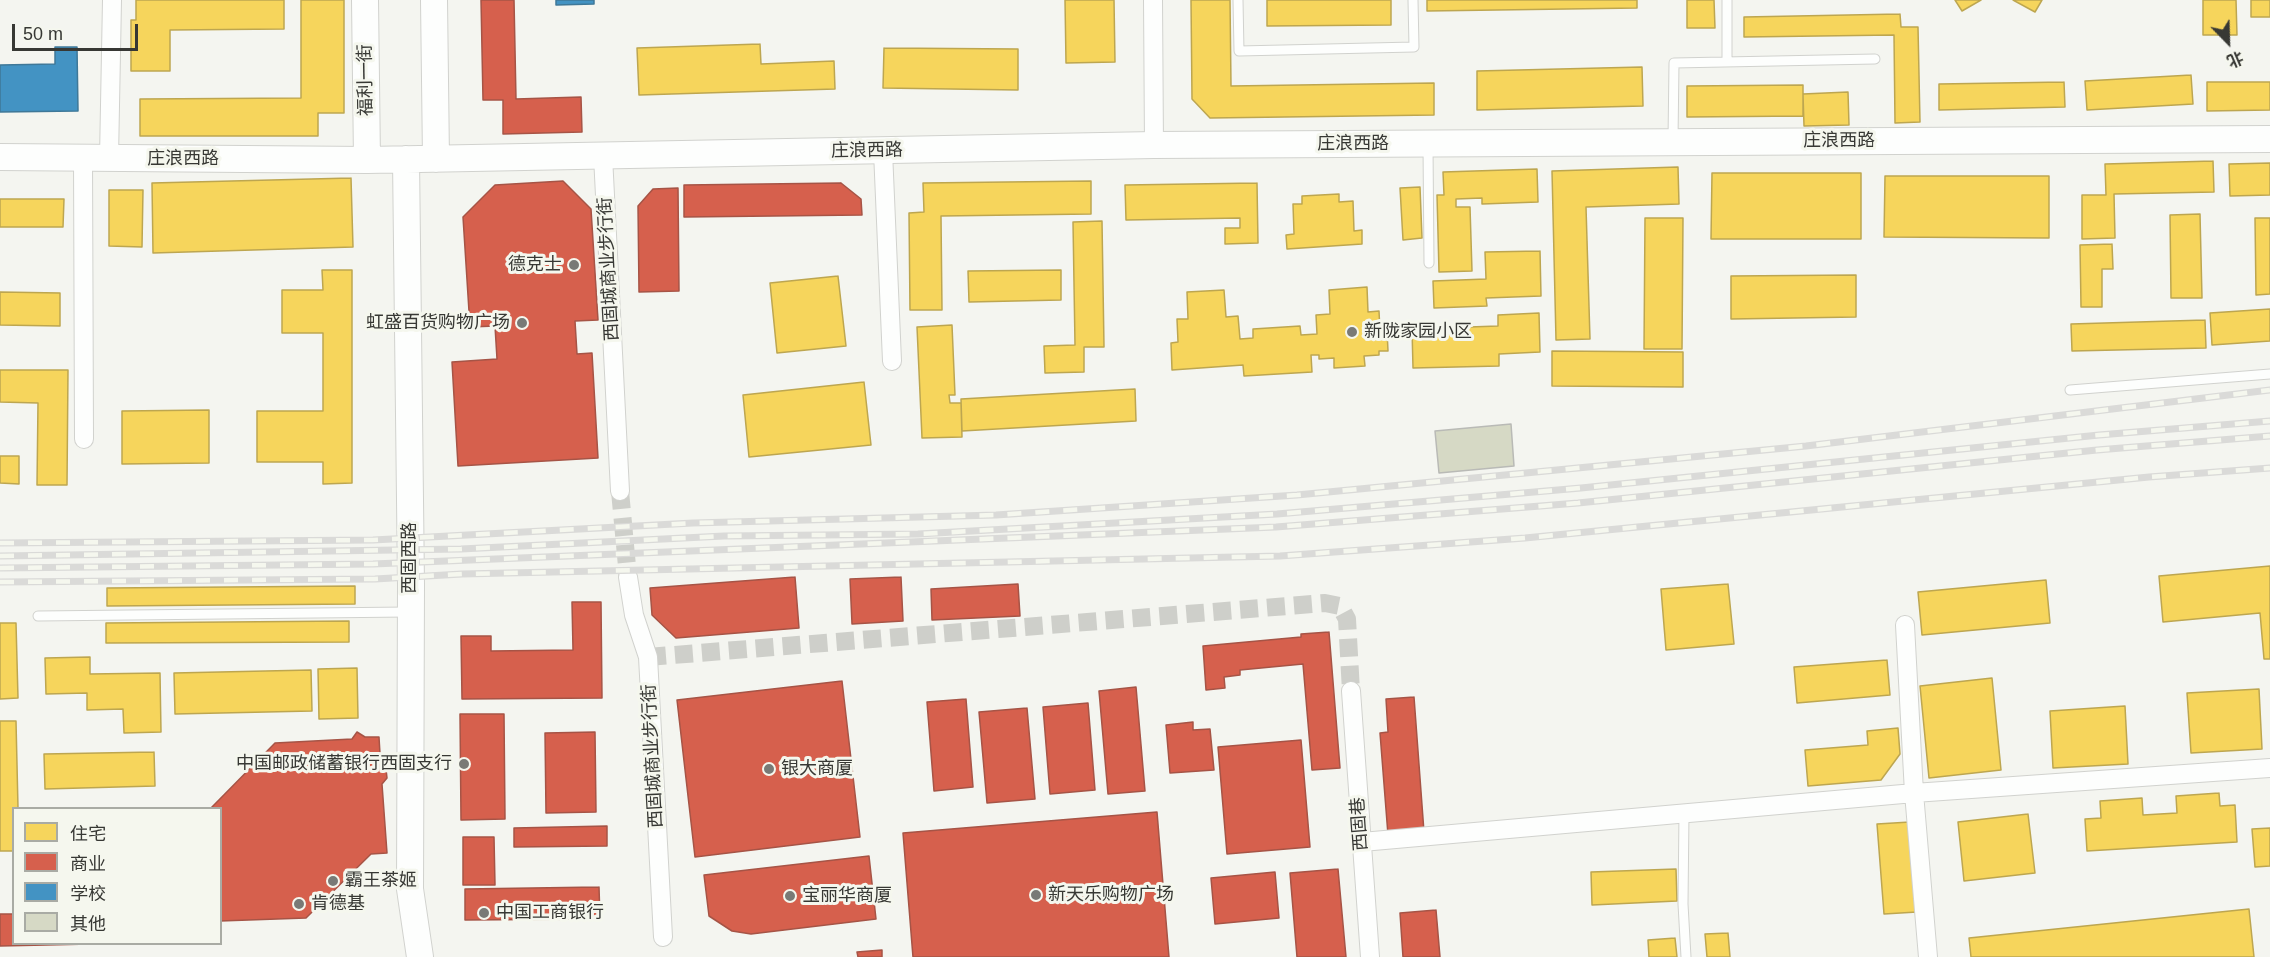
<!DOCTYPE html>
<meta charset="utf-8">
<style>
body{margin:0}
#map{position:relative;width:2270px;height:957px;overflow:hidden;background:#f4f5f0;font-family:Helvetica,"Noto Sans SC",sans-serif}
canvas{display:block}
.legend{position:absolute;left:12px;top:807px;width:210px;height:138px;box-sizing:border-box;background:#f5f7ee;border:2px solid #a9aba4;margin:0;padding:8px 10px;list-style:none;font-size:18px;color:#373834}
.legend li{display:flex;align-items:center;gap:12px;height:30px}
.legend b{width:30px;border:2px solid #a9aba4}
.north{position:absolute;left:2198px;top:12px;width:60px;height:60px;-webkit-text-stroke:4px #f5f7ee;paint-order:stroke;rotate:157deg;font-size:16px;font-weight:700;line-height:24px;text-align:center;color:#373834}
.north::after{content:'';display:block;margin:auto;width:21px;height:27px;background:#373834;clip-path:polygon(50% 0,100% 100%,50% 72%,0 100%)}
.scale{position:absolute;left:12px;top:24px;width:126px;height:27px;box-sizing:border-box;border:3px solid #373834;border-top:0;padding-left:8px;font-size:18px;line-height:21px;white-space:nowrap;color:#373834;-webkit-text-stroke:4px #f5f7ee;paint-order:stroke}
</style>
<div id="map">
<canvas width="2270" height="957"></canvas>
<ul class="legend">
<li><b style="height:16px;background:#f6d55c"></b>住宅</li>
<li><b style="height:16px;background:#d6604d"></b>商业</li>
<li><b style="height:16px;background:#4393c3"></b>学校</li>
<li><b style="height:16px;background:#d6d9c5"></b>其他</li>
</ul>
<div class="north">北</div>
<div class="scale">50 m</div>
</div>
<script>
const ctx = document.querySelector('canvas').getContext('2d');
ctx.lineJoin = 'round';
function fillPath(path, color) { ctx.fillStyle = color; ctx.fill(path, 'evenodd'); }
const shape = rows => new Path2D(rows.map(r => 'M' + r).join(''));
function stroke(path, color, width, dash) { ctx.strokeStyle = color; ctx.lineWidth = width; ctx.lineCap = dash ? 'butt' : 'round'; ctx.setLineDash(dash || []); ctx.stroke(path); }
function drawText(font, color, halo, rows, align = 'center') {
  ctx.font = font + ' Helvetica,"Noto Sans SC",sans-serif'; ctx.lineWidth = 6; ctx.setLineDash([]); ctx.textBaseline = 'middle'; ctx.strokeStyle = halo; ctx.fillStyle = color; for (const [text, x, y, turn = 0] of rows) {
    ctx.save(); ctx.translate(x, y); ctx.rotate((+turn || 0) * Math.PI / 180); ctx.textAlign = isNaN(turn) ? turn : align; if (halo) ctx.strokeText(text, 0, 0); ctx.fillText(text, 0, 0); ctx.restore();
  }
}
const homes = shape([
 [136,0,284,0,284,29,170,30,170,71,131,71,131,20,136,20,136,0],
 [301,0,344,0,344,113,318,113,318,136,140,136,140,99,301,98,301,0],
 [1065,0,1114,0,1115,62,1066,63,1065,0],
 [1191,0,1230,0,1231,86,1434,83,1434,115,1210,118,1192,99,1191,0],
 [1267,0,1391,0,1391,25,1267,26,1267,0],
 [1427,0,1637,0,1637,8,1427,11,1427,0],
 [1687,0,1714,0,1715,28,1687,28,1687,0],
 [1955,0,1981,0,1962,11,1955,0],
 [2013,0,2042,0,2035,12,2013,0],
 [2203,0,2236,0,2237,35,2203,35,2203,0],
 [2251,0,2270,0,2270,17,2251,17,2251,0],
 [1900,14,1901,27,1918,27,1920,122,1895,123,1894,35,1744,37,1744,17,1900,14],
 [760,44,761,64,834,61,835,89,639,95,637,48,760,44],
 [884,48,1018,49,1018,90,883,88,884,48],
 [1642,67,1643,106,1477,110,1477,71,1642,67],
 [2191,75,2193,104,2087,110,2085,81,2191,75],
 [2064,82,2065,107,1939,110,1939,84,2064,82],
 [2207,82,2270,82,2270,110,2207,111,2207,82],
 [1803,85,1803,116,1687,117,1687,86,1803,85],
 [1848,92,1849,125,1804,126,1803,94,1848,92],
 [2213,161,2214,192,2114,194,2115,238,2082,239,2082,195,2106,195,2105,164,2213,161],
 [2270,163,2270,195,2230,196,2229,164,2270,163],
 [1678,167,1679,204,1586,207,1590,339,1556,340,1552,171,1678,167],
 [1537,169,1538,202,1482,204,1482,198,1456,199,1456,207,1470,207,1472,271,1439,272,1437,195,1444,195,1443,172,1537,169],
 [1712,173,1861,173,1861,239,1711,239,1712,173],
 [1885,176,2049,176,2049,238,1884,237,1885,176],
 [351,178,353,247,153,253,152,183,351,178],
 [1091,181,1091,214,941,216,942,310,910,310,909,213,924,212,923,183,1091,181],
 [1257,183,1258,243,1225,244,1225,228,1240,228,1240,218,1126,220,1125,185,1257,183],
 [1420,187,1422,238,1403,240,1400,188,1420,187],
 [109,190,143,190,142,247,109,246,109,190],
 [1339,194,1339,202,1353,201,1354,231,1362,230,1362,244,1287,249,1286,235,1294,234,1293,204,1302,204,1302,196,1339,194],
 [0,199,64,199,63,227,0,227,0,199],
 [2200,214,2202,298,2171,298,2170,215,2200,214],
 [1645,218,1683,218,1682,349,1644,349,1645,218],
 [2255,218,2270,218,2270,294,2256,295,2255,218],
 [1102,221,1104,347,1084,347,1084,372,1045,373,1044,346,1075,345,1073,222,1102,221],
 [2112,244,2113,269,2102,269,2102,307,2081,307,2080,245,2112,244],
 [1540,251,1541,296,1486,298,1487,306,1434,308,1433,281,1486,279,1485,252,1540,251],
 [322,270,352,270,352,483,323,484,323,462,257,462,257,411,323,411,323,333,282,333,282,290,323,290,322,270],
 [1061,270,1061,300,969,302,968,271,1061,270],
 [1856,275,1856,317,1731,319,1731,276,1856,275],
 [838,276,846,346,777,353,770,283,838,276],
 [1367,287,1368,312,1379,311,1380,331,1387,330,1388,351,1379,351,1379,355,1364,356,1365,366,1334,368,1334,358,1319,359,1319,355,1311,355,1312,372,1244,376,1243,365,1172,370,1171,343,1178,342,1177,319,1188,319,1187,292,1224,290,1226,317,1238,316,1240,339,1253,338,1253,329,1300,326,1301,335,1317,334,1316,315,1330,314,1329,290,1367,287],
 [0,292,60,293,60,326,0,325,0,292],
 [2270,309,2270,341,2212,345,2210,313,2270,309],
 [1539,313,1540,352,1499,354,1499,366,1413,368,1412,329,1498,326,1498,315,1539,313],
 [2205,320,2206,348,2072,351,2071,324,2205,320],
 [952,325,955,395,949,395,950,403,961,403,962,437,922,438,917,327,952,325],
 [1552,351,1683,352,1683,387,1552,386,1552,351],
 [0,370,68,370,67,485,37,485,38,403,0,402,0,370],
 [864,382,871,445,749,457,743,395,864,382],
 [1135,389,1136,421,962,431,961,399,1135,389],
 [209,410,209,463,122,464,122,411,209,410],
 [0,456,19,456,19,484,0,483,0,456],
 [2270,566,2270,659,2264,659,2260,613,2163,622,2159,576,2270,566],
 [2046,580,2050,623,1922,635,1918,592,2046,580],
 [1728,584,1734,644,1666,650,1661,589,1728,584],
 [355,586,355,604,107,606,107,588,355,586],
 [349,621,349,642,106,643,106,623,349,621],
 [0,623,16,623,18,698,0,699,0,623],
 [90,657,90,674,160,673,161,732,124,733,123,709,87,710,87,693,46,694,45,658,90,657],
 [1887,660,1890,695,1797,703,1794,667,1887,660],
 [357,668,358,718,319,719,318,669,357,668],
 [311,670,312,711,175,714,174,673,311,670],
 [1992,678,2001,770,1929,778,1920,686,1992,678],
 [2259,689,2262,749,2191,753,2187,693,2259,689],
 [2125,706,2128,764,2053,768,2050,711,2125,706],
 [0,721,16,721,18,808,14,808,14,851,0,851,0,721],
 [1898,728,1900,754,1881,780,1808,786,1805,750,1868,745,1867,731,1898,728],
 [154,752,155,786,45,789,44,754,154,752],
 [2219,793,2220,806,2235,805,2237,842,2087,851,2085,819,2101,818,2100,801,2142,798,2143,815,2177,813,2176,796,2219,793],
 [2028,814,2035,873,1964,881,1958,822,2028,814],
 [1910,822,1917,912,1884,914,1877,824,1910,822],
 [2270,828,2270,866,2255,867,2252,829,2270,828],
 [1676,869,1677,901,1592,905,1591,872,1676,869],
 [2249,909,2254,957,1971,957,1969,938,2249,909],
 [1728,933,1730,957,1707,957,1705,934,1728,933],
 [1675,938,1677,957,1649,957,1648,940,1675,938]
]);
fillPath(homes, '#f6d55c');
stroke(homes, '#bda650', 1.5);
const shops = shape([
 [481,0,514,0,516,99,581,97,582,132,503,134,503,100,483,100,481,0],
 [563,181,591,209,598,320,575,321,577,354,592,353,598,458,458,466,452,362,497,359,495,326,470,327,463,217,495,185,563,181],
 [841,183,861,199,862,215,684,217,684,185,841,183],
 [678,188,679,291,639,292,638,206,653,189,678,188],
 [795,577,799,628,676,638,652,615,650,588,795,577],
 [901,577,903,621,852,624,850,579,901,577],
 [1018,584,1020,616,932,620,931,589,1018,584],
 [572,602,601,602,602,698,462,699,461,636,491,636,491,651,573,650,572,602],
 [1329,632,1340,768,1312,770,1303,664,1240,670,1240,675,1224,677,1225,688,1206,690,1203,646,1301,637,1301,634,1329,632],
 [842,681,860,837,695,857,677,700,842,681],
 [1136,687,1145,791,1108,794,1099,691,1136,687],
 [1414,697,1424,832,1388,835,1380,733,1388,732,1386,699,1414,697],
 [966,699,973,787,934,791,927,702,966,699],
 [1088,703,1095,790,1050,794,1043,707,1088,703],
 [1027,708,1035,799,987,803,979,712,1027,708],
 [460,714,504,714,505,819,461,820,460,714],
 [1193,722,1193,730,1210,729,1214,770,1170,773,1166,725,1193,722],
 [357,732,365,737,379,737,380,754,391,763,386,769,387,778,382,784,387,853,371,854,306,918,220,921,220,808,211,808,275,743,352,739,357,732],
 [595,732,596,812,546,813,545,733,595,732],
 [1301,740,1310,847,1227,854,1218,747,1301,740],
 [1157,812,1169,957,913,957,903,833,1157,812],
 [607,826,607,846,514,847,514,828,607,826],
 [463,837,494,837,495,885,463,885,463,837],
 [869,856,876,919,751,934,732,931,709,916,704,875,869,856],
 [1338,869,1346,957,1297,957,1290,873,1338,869],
 [1275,872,1279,918,1215,924,1211,878,1275,872],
 [599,887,600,919,465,920,465,889,599,887],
 [1436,910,1440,957,1403,957,1400,913,1436,910],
 [0,914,14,914,14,944,91,944,0,946,0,914],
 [882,950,882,957,858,957,857,952,882,950]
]);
fillPath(shops, '#d6604d');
stroke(shops, '#a65446', 1.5);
const schools = shape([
 [556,0,594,0,594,4,556,5,556,0],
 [55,47,77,47,78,111,0,112,0,65,55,64,55,47]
]);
fillPath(schools, '#4393c3');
stroke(schools, '#3f7898', 1.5);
const building = shape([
 [1511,424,1514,466,1439,473,1435,431,1511,424]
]);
fillPath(building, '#d6d9c5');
stroke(building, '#b9bab6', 1.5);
stroke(shape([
 [620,491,628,577],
 [648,657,1325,603,1340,606,1347,619,1351,691]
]), '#cecfca', 18, [18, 9]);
const lane = shape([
 [1238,0,1239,51,1414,47,1413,0],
 [1727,0,1727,62],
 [1673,140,1674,63,1875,59],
 [1428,146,1429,263],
 [2070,390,2270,374],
 [38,616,408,612],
 [1684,813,1683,904,1686,957]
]);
const street = shape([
 [1153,0,1154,145],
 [883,151,892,361],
 [603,156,620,491],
 [83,158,84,439],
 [109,158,112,0],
 [628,577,634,615,648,657,663,937],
 [1905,625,1914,793,1928,957],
 [1351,691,1370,957],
 [1362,842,1914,793,2270,768]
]);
const secondary = shape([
 [365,0,367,160],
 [434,0,436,159],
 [0,157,367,160,1154,145,2270,139],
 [406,159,411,585,410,889,420,957]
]);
stroke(lane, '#d1d2ce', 11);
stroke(street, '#d1d2ce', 20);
stroke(secondary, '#d1d2ce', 28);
stroke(lane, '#fdfefd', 9);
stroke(street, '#fdfefd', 18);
stroke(secondary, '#fdfefd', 26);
const rail = shape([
 [0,543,373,540,693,523,996,515,1297,495,1806,446,2270,390],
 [0,556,461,549,724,536,918,534,1277,514,1581,488,2099,435,2270,421],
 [0,568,373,564,1276,527,1578,503,2097,450,2270,436],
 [0,582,375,579,462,574,1280,556,1525,538,2149,477,2270,468]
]);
stroke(rail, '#dadad8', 7);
stroke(rail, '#f5f7ee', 4.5, [14]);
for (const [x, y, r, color] of [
 [574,265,6,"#797a76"],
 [522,323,6,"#797a76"],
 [1352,332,6,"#797a76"],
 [464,764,6,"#797a76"],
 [769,769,6,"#797a76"],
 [333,881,6,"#797a76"],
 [1036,895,6,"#797a76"],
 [790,896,6,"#797a76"],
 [299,904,6,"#797a76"],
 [484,913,6,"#797a76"]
]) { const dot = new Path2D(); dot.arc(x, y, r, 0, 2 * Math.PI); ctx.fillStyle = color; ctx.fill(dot); stroke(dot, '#f5f7ee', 2); }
drawText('18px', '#373834', '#f5f7ee', [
 ["福利一街",366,80,-91],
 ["庄浪西路",1839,141],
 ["庄浪西路",1353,144],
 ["庄浪西路",867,151,-1],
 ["庄浪西路",183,159],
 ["西固城商业步行街",609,269,-93],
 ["西固西路",410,558,-90],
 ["西固城商业步行街",653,756,-93],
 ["西固巷",1360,824,-94]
]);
drawText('18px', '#373834', '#f5f7ee', [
 ["德克士",562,265,"right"],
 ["虹盛百货购物广场",510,323,"right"],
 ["新陇家园小区",1364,332],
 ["中国邮政储蓄银行西固支行",452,764,"right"],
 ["银大商厦",781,769],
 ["霸王茶姬",345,881],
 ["新天乐购物广场",1048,895],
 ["宝丽华商厦",802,896],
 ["肯德基",311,904],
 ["中国工商银行",496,913]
], 'left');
</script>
